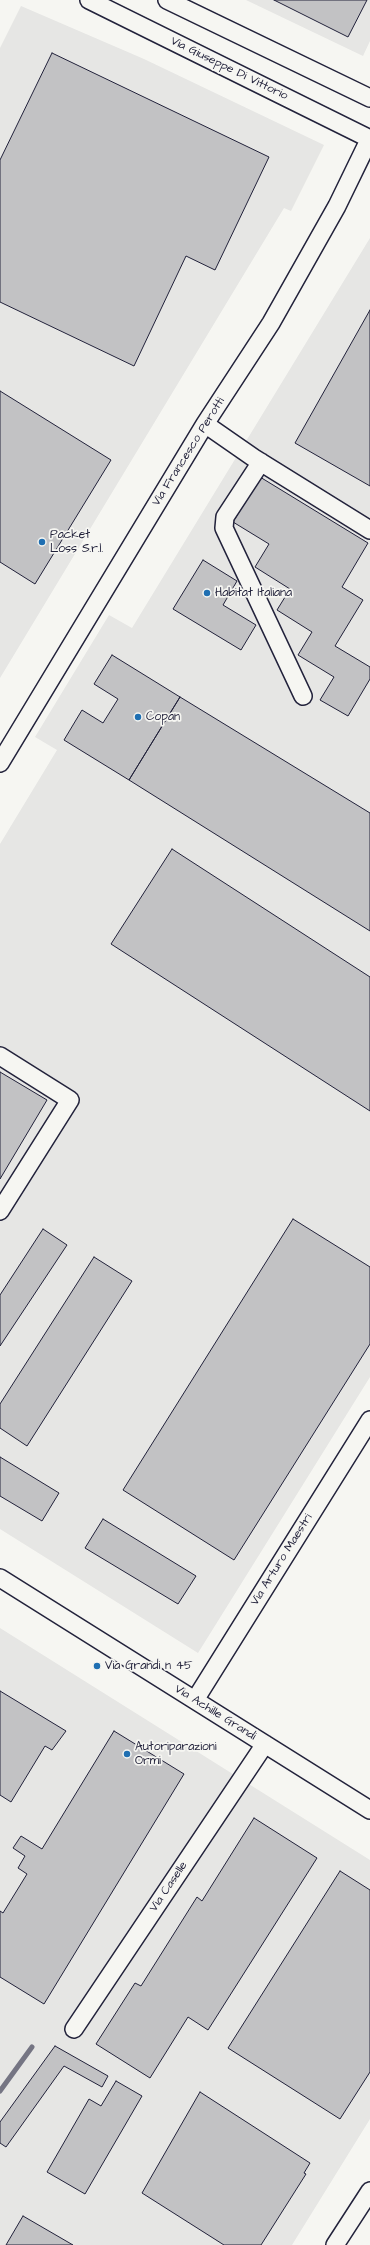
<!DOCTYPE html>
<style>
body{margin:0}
canvas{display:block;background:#f6f6f2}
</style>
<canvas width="370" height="2245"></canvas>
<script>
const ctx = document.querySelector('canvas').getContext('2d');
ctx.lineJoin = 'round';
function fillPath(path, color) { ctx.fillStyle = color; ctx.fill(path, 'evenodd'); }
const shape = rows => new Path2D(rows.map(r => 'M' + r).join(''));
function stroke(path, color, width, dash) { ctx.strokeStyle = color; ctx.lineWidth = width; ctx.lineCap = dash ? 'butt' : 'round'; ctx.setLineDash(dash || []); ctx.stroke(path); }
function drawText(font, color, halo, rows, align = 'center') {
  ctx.font = font + ' "Architects Daughter",sans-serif'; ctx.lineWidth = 3.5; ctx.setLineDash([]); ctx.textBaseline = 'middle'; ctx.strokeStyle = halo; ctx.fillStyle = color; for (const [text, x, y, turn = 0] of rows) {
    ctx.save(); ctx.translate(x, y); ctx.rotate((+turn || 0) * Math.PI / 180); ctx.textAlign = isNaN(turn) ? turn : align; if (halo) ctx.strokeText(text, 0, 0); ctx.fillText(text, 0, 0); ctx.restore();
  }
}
fillPath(shape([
 [246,0,370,0,370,41,363,56],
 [21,6,144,59,324,145,291,211,284,208,0,678,0,48],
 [370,238,370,1377,198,1653,0,1529,0,844,57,750,35,737,109,615,132,628],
 [0,1628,370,1860,370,2119,292,2245,0,2245]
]), '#e6e6e4');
stroke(shape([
 [0,2091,32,2047]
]), '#757583', 5);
const building = shape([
 [274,0,367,0,348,37,274,0],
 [52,53,269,157,215,270,186,256,134,366,0,302,0,160,52,53],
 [370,310,370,486,295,443,370,310],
 [0,391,111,460,35,584,0,562,0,391],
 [260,477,368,543,342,587,363,600,335,646,370,667,370,679,348,716,320,700,334,677,298,655,312,632,277,610,290,589,255,567,269,544,233,522,260,477],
 [203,560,237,581,223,605,256,625,241,650,173,609,203,560],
 [112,655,180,697,129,780,64,740,82,710,103,723,118,699,94,684,112,655],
 [180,697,370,813,370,931,129,780,180,697],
 [172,849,370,977,370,1111,111,944,172,849],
 [0,1072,47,1100,0,1179,0,1072],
 [293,1219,370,1267,370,1344,234,1560,123,1490,293,1219],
 [43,1229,67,1245,0,1346,0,1295,43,1229],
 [94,1257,132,1281,27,1446,0,1428,0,1404,94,1257],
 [0,1457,59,1493,42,1521,0,1496,0,1457],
 [103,1519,196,1576,178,1604,85,1548,103,1519],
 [0,1691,66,1731,52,1750,45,1746,11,1802,0,1795,0,1691],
 [114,1731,184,1774,44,2004,0,1977,0,1911,3,1913,27,1874,18,1868,25,1856,13,1848,21,1836,42,1849,114,1731],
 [254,1818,317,1858,208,2030,188,2017,150,2078,96,2044,135,1983,141,1986,197,1897,202,1901,254,1818],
 [340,1871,370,1890,370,2072,340,2119,228,2048,340,1871],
 [55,2046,108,2076,102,2087,64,2066,6,2147,0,2143,0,2122,55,2046],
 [116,2081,142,2096,85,2194,47,2172,89,2099,101,2106,116,2081],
 [200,2092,310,2163,304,2173,306,2174,261,2245,224,2245,142,2193,200,2092],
 [23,2216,73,2245,6,2245,23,2216]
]);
fillPath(building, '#c2c2c4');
stroke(building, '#22223b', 1);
const minor = shape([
 [89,0,370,139],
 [167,0,370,98],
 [205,424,254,458,370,530],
 [261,462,225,517,224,528,303,696],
 [0,763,205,424,271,323,337,206,370,138],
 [0,1056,70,1100,0,1211],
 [0,1578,370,1810],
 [195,1700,370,1420],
 [74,2029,265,1744],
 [335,2245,370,2191]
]);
stroke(minor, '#22223b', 20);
stroke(minor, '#f6f6f2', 17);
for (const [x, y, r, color] of [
 [42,542,4,"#1f6fb2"],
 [207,593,4,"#1f6fb2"],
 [138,717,4,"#1f6fb2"],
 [97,1666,4,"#1f6fb2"],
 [127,1754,4,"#1f6fb2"]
]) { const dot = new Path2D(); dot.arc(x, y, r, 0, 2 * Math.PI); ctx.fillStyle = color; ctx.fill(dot); stroke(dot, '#f6f6f2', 1.5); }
drawText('12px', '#22223b', '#f6f6f2', [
 ["Via Giuseppe Di Vittorio",229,69,26],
 ["Via Francesco Perotti",189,452,-58],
 ["Via Arturo Maestri",282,1560,-58],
 ["Via Achille Grandi",215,1713,32],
 ["Via Caselle",169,1887,-56]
]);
drawText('12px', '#22223b', '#f6f6f2', [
 ["Packet",50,535],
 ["Loss S.r.l.",50,549],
 ["Habitat Italiana",215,593],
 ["Copan",146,717],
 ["Via Grandi n 45",105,1666],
 ["Autoriparazioni",135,1747],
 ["Ormi",135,1761]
], 'left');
</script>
